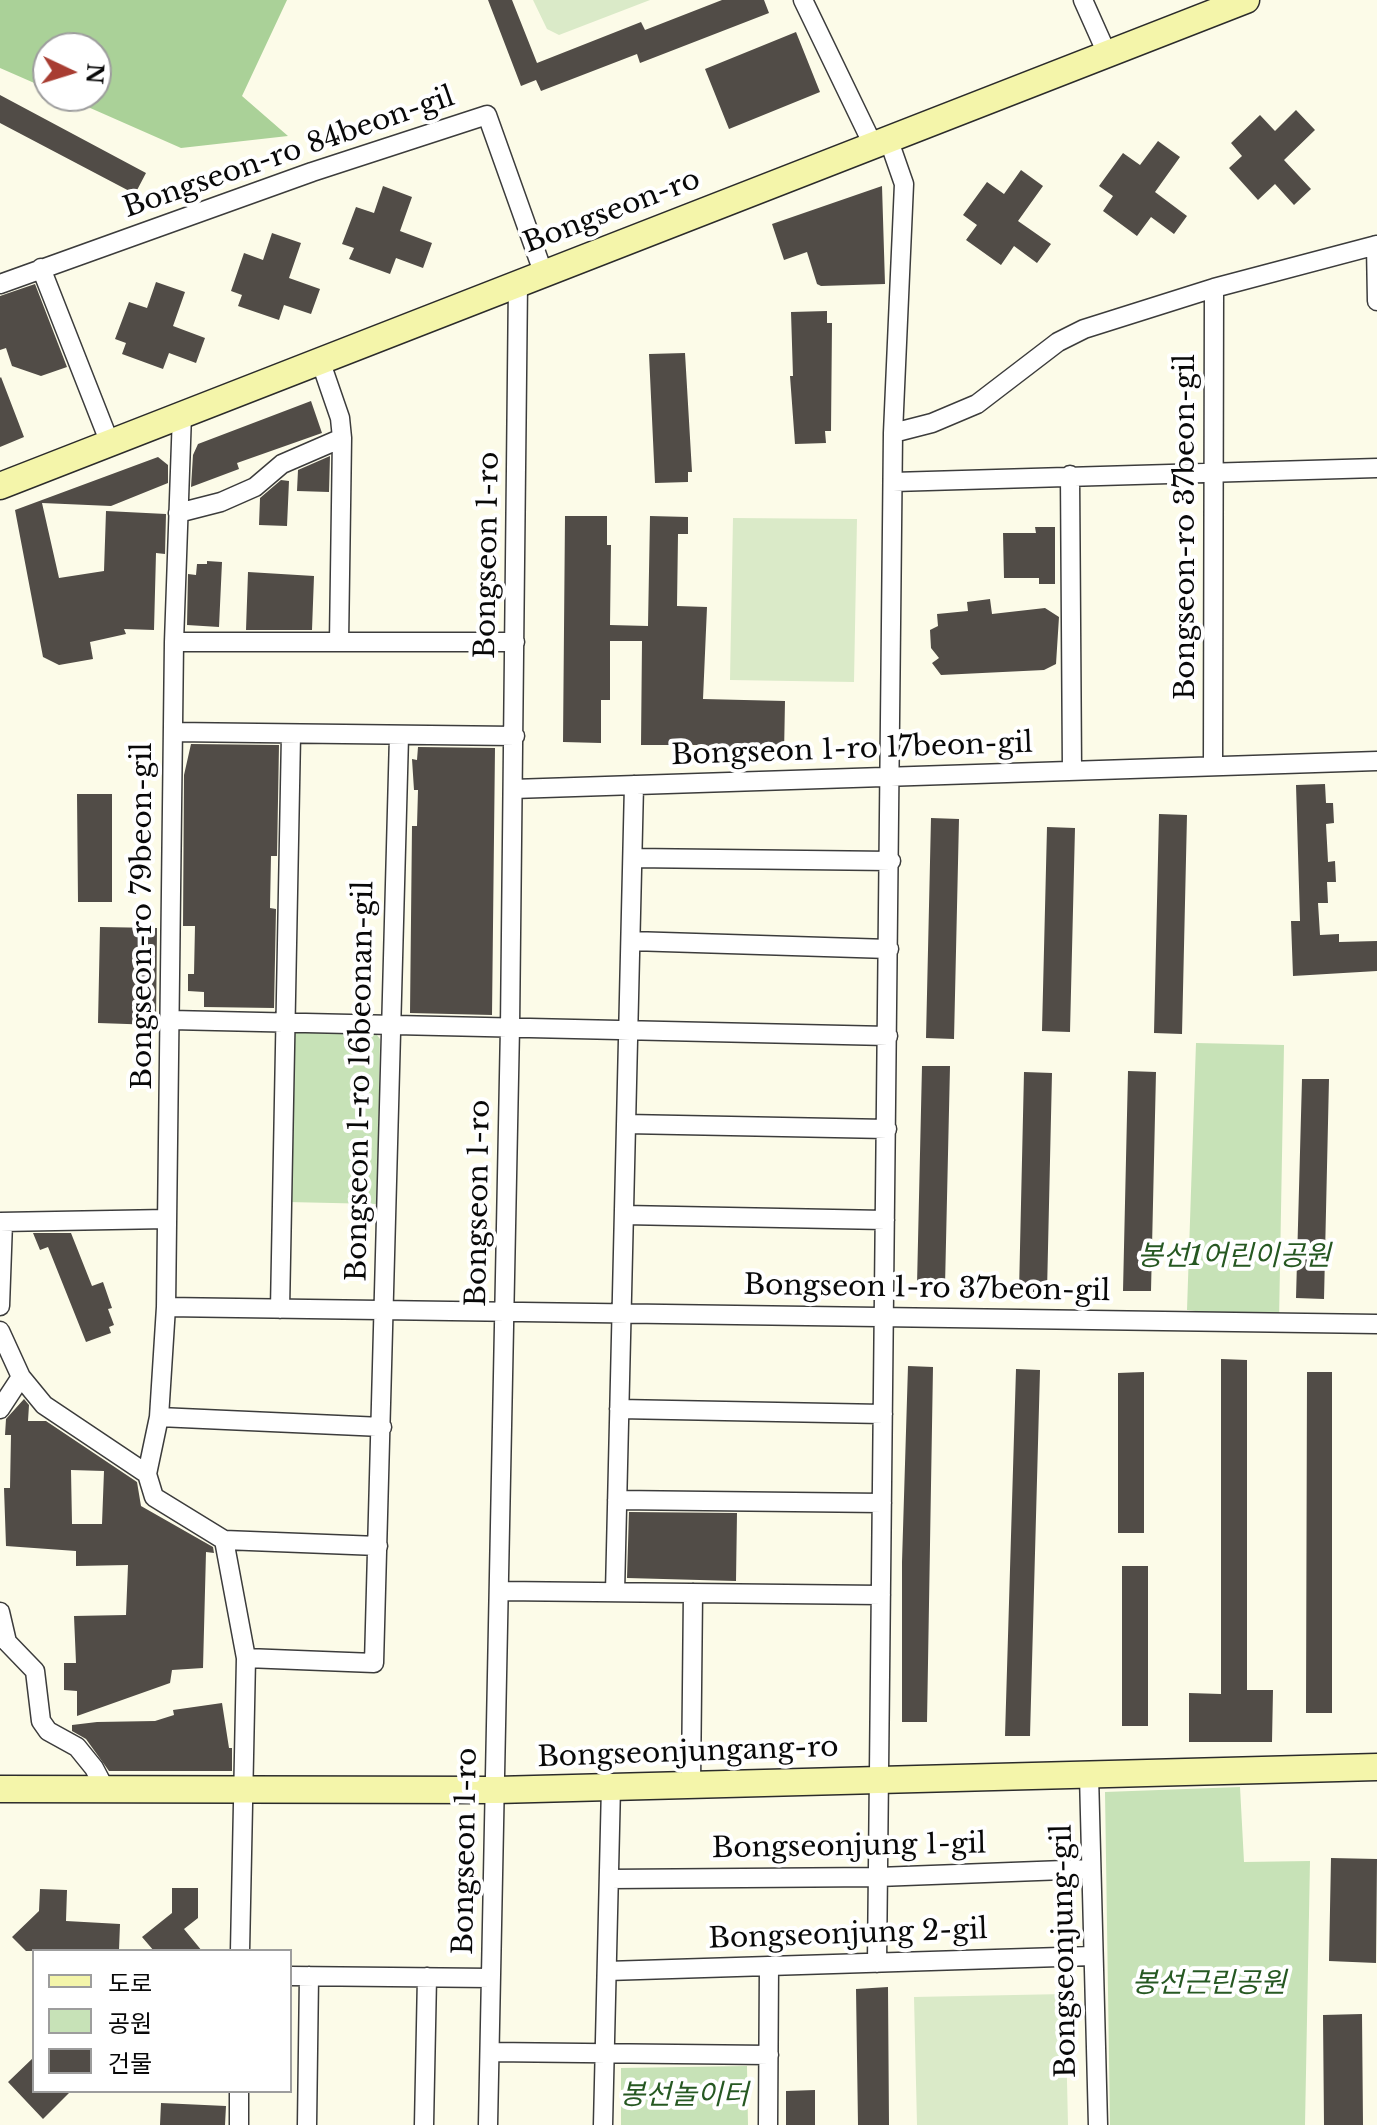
<!DOCTYPE html>
<meta charset="utf-8">
<style>
body{margin:0}
#map{position:relative;width:1377px;height:2125px;overflow:hidden;background:#fcfbe8;font-family:"Libre Baskerville","Noto Sans KR",serif}
canvas{display:block}
.legend{position:absolute;left:32px;top:1949px;width:260px;height:144px;box-sizing:border-box;background:#fff;border:2px solid #9d9d9d;margin:0;padding:10px 14px;list-style:none;font-size:24px;color:#090909}
.legend li{display:flex;align-items:center;gap:16px;height:40px}
.legend b{width:40px;border:2px solid #9d9d9d}
.north{position:absolute;left:32px;top:32px;width:80px;height:80px;box-sizing:border-box;background:#fff;border:2px solid #9d9d9d;border-radius:50%;rotate:94deg;font-size:22px;font-weight:700;line-height:32px;text-align:center;color:#090909}
.north::after{content:'';display:block;margin:auto;width:28px;height:36px;background:#a83d32;clip-path:polygon(50% 0,100% 100%,50% 72%,0 100%)}
</style>
<div id="map">
<canvas width="1377" height="2125"></canvas>
<ul class="legend">
<li><b style="height:10px;background:#f4f5aa"></b>도로</li>
<li><b style="height:22px;background:#c7e2b7"></b>공원</li>
<li><b style="height:22px;background:#514c47"></b>건물</li>
</ul>
<div class="north">N</div>
</div>
<script>
const ctx = document.querySelector('canvas').getContext('2d');
ctx.lineJoin = 'round';
function fillPath(path, color) { ctx.fillStyle = color; ctx.fill(path, 'evenodd'); }
const shape = rows => new Path2D(rows.map(r => 'M' + r).join(''));
function stroke(path, color, width, dash) { ctx.strokeStyle = color; ctx.lineWidth = width; ctx.lineCap = dash ? 'butt' : 'round'; ctx.setLineDash(dash || []); ctx.stroke(path); }
function drawText(font, color, halo, rows, align = 'center') {
  ctx.font = font + ' "Libre Baskerville","Noto Sans KR",serif'; ctx.lineWidth = 8; ctx.setLineDash([]); ctx.textBaseline = 'middle'; ctx.strokeStyle = halo; ctx.fillStyle = color; for (const [text, x, y, turn = 0] of rows) {
    ctx.save(); ctx.translate(x, y); ctx.rotate((+turn || 0) * Math.PI / 180); ctx.textAlign = isNaN(turn) ? turn : align; if (halo) ctx.strokeText(text, 0, 0); ctx.fillText(text, 0, 0); ctx.restore();
  }
}
fillPath(shape([
 [292,1029,374,1031,380,1039,377,1204,288,1202],
 [1196,1043,1284,1045,1279,1321,1187,1310],
 [1240,1787,1244,1862,1310,1861,1305,2125,1110,2125,1105,1792],
 [747,2066,748,2125,621,2125,621,2068]
]), '#c7e2b7');
fillPath(shape([
 [0,0,287,0,242,96,288,136,181,148,63,96,96,96,96,48,48,48,48,89,0,68]
]), '#aad198');
fillPath(shape([
 [533,0,650,0,559,35,547,29],
 [733,518,857,519,854,682,730,680],
 [1065,1994,1068,2125,917,2125,914,1997]
]), '#daeac8');
fillPath(shape([
 [488,0,512,0,537,63,641,22,645,30,722,0,764,0,769,13,640,63,637,54,541,91,536,80,521,86],
 [796,32,820,92,729,129,705,69],
 [0,95,146,173,135,194,0,123],
 [1296,110,1315,130,1284,160,1311,189,1294,205,1275,184,1258,200,1229,168,1242,156,1231,143,1260,115,1275,131],
 [1158,141,1180,157,1155,192,1187,216,1174,234,1151,217,1137,236,1103,211,1113,196,1099,186,1123,153,1140,165],
 [1021,170,1043,186,1018,221,1051,244,1037,263,1014,246,1001,265,966,240,977,225,963,215,987,182,1004,194],
 [383,186,412,197,400,231,432,243,423,268,396,258,390,274,349,259,354,248,342,244,356,207,374,213],
 [882,186,885,284,821,286,817,284,807,252,784,260,772,224],
 [272,233,301,243,289,278,320,289,311,314,284,305,279,320,238,306,242,295,231,291,244,253,263,260],
 [156,282,185,292,173,326,205,338,196,363,169,353,163,369,122,354,126,343,115,339,129,302,147,308],
 [35,284,67,367,41,376,12,366,6,348,0,350,0,296],
 [827,311,827,323,832,323,831,431,825,431,826,443,795,444,790,376,793,376,791,312],
 [685,353,692,472,688,472,688,482,655,483,649,354],
 [1,377,24,437,0,447,0,378],
 [311,401,322,433,237,463,239,469,191,487,193,455,198,444],
 [330,456,329,492,297,491,298,470],
 [158,457,168,465,168,483,111,506,42,503,59,578,104,571,106,511,166,514,165,554,156,553,154,630,124,629,126,634,90,642,93,659,59,665,43,657,15,510],
 [281,480,289,481,287,526,259,525,260,498],
 [565,516,607,516,607,545,611,545,610,625,648,626,650,516,688,517,688,534,678,534,677,606,707,607,703,699,785,701,784,754,705,752,705,745,641,745,642,641,610,641,610,700,601,700,601,743,563,742],
 [1035,527,1055,527,1055,584,1039,584,1039,578,1004,578,1003,533,1036,533],
 [207,561,222,562,219,627,187,625,188,574,196,575,197,564,207,564],
 [248,572,314,576,312,630,246,630],
 [990,599,992,614,1045,608,1059,617,1056,664,1044,670,941,675,932,663,939,658,931,648,930,630,938,626,937,614,968,611,967,602],
 [191,744,279,745,277,856,271,856,270,908,276,909,274,1008,204,1007,204,992,188,991,188,974,194,974,195,926,183,926,184,775],
 [418,747,495,748,492,1015,410,1013,412,826,417,826,418,790,414,790,412,759,417,760],
 [1325,784,1326,803,1333,803,1334,823,1326,824,1328,862,1335,861,1336,882,1327,882,1328,903,1318,903,1320,935,1339,934,1339,942,1377,941,1377,971,1293,976,1291,921,1300,921,1296,785],
 [77,794,112,794,112,902,78,902],
 [1159,814,1187,815,1182,1034,1154,1033],
 [931,818,959,819,954,1039,926,1038],
 [1047,827,1075,828,1070,1032,1042,1031],
 [100,927,157,928,156,1025,98,1023],
 [922,1066,950,1066,945,1286,917,1285],
 [1128,1071,1156,1072,1151,1291,1123,1291],
 [1024,1072,1052,1073,1047,1292,1019,1292],
 [1302,1079,1329,1079,1324,1299,1296,1298],
 [33,1233,71,1233,92,1286,103,1282,112,1308,108,1309,114,1325,109,1327,111,1333,86,1342,48,1247,40,1250],
 [1221,1359,1247,1360,1247,1690,1273,1690,1272,1742,1189,1742,1189,1693,1221,1694],
 [908,1366,933,1367,927,1722,902,1722,902,1562],
 [1016,1369,1040,1370,1030,1736,1005,1736],
 [1144,1372,1144,1533,1118,1533,1118,1373],
 [1307,1372,1332,1372,1332,1713,1306,1713],
 [24,1399,29,1405,28,1421,46,1421,137,1482,141,1506,213,1547,214,1553,206,1552,203,1668,172,1670,170,1683,77,1716,77,1691,64,1690,64,1663,76,1663,74,1616,126,1615,128,1565,76,1566,76,1551,6,1546,4,1488,10,1488,11,1435,5,1435,6,1419],
 [71,1470,104,1471,102,1524,72,1524],
 [629,1512,737,1513,736,1581,627,1578],
 [1122,1566,1148,1566,1148,1726,1122,1726],
 [222,1703,229,1748,232,1748,232,1771,109,1771,86,1739,72,1731,72,1725,97,1722,155,1721,174,1715,173,1710],
 [1331,1858,1377,1859,1376,1963,1329,1961],
 [172,1888,198,1888,198,1918,184,1929,202,1951,154,1951,142,1937,172,1913],
 [40,1889,67,1890,66,1921,120,1924,119,1950,26,1951,12,1937,39,1911],
 [888,1987,889,2125,858,2125,856,1989],
 [1362,2014,1363,2125,1324,2125,1323,2015],
 [34,2057,34,2091,71,2091,43,2119,8,2082],
 [815,2090,815,2125,786,2125,786,2091],
 [161,2103,226,2106,225,2125,160,2125]
]), '#514c47');
const street = shape([
 [803,0,874,147],
 [1083,0,1108,56],
 [1376,245,1377,301],
 [41,268,109,441],
 [0,284,312,172,487,115,543,272],
 [320,360,340,418,342,438,339,642],
 [182,414,174,642,166,1307,159,1417,147,1474,154,1497,224,1540,246,1658,240,1951],
 [893,433,932,423,977,404,1058,342,1084,329,1214,288,1377,245],
 [1070,475,1072,771],
 [893,482,1377,468],
 [178,513,221,502,255,487,282,464,342,438],
 [174,642,515,642],
 [173,732,515,736],
 [1213,766,1214,288],
 [513,789,1377,761],
 [633,858,891,861],
 [631,941,889,949],
 [171,1020,888,1036],
 [626,1124,887,1129],
 [624,1215,885,1220],
 [0,1222,167,1219],
 [0,1306,3,1222],
 [166,1307,1377,1324],
 [280,1309,291,735],
 [0,1331,21,1377,44,1405,147,1474],
 [0,1409,21,1377],
 [619,1409,883,1414],
 [159,1417,382,1427],
 [617,1500,882,1503],
 [224,1540,378,1546],
 [500,1591,881,1595],
 [615,1592,634,785],
 [0,1612,7,1642,35,1671,41,1721,48,1731,77,1747,94,1768,105,1789],
 [246,1658,374,1663,399,736],
 [1089,1775,1098,2125],
 [691,1784,693,1593],
 [609,1879,878,1877,1091,1869],
 [877,1963,893,433,904,184,889,141],
 [607,1971,1092,1956],
 [290,1976,491,1978],
 [490,2052,769,2055],
 [239,2125,239,2091],
 [307,2125,309,1976],
 [424,2125,427,1977],
 [488,2125,510,1027,518,282],
 [603,2125,611,1786],
 [768,2125,769,1966]
]);
const secondary = shape([
 [0,486,1246,0],
 [0,1789,496,1790,1377,1767]
]);
stroke(street, '#3c3c3c', 21);
stroke(secondary, '#2b2b2b', 29);
stroke(street, '#fff', 18);
stroke(secondary, '#f4f5aa', 26);
drawText('28px', '#090909', '#fff', [
 ["Bongseon-ro 84beon-gil",289,153,-19],
 ["Bongseon-ro",612,212,-21],
 ["Bongseon-ro 37beon-gil",1186,527,-90],
 ["Bongseon 1-ro",488,555,-89],
 ["Bongseon 1-ro 17beon-gil",852,750,-2],
 ["Bongseon-ro 79beon-gil",143,916,-90],
 ["Bongseon 1-ro 16beonan-gil",361,1081,-89],
 ["Bongseon 1-ro",479,1203,-89],
 ["Bongseon 1-ro 37beon-gil",927,1289,1],
 ["Bongseonjungang-ro",688,1753,-2],
 ["Bongseonjung 1-gil",849,1847,-1],
 ["Bongseon 1-ro",466,1851,-89],
 ["Bongseonjung 2-gil",848,1935,-2],
 ["Bongseonjung-gil",1065,1951,-91]
]);
drawText('italic 28px', '#265822', '#fff', [
 ["봉선1어린이공원",1234,1257],
 ["봉선근린공원",1209,1984],
 ["봉선놀이터",684,2096]
]);
</script>
